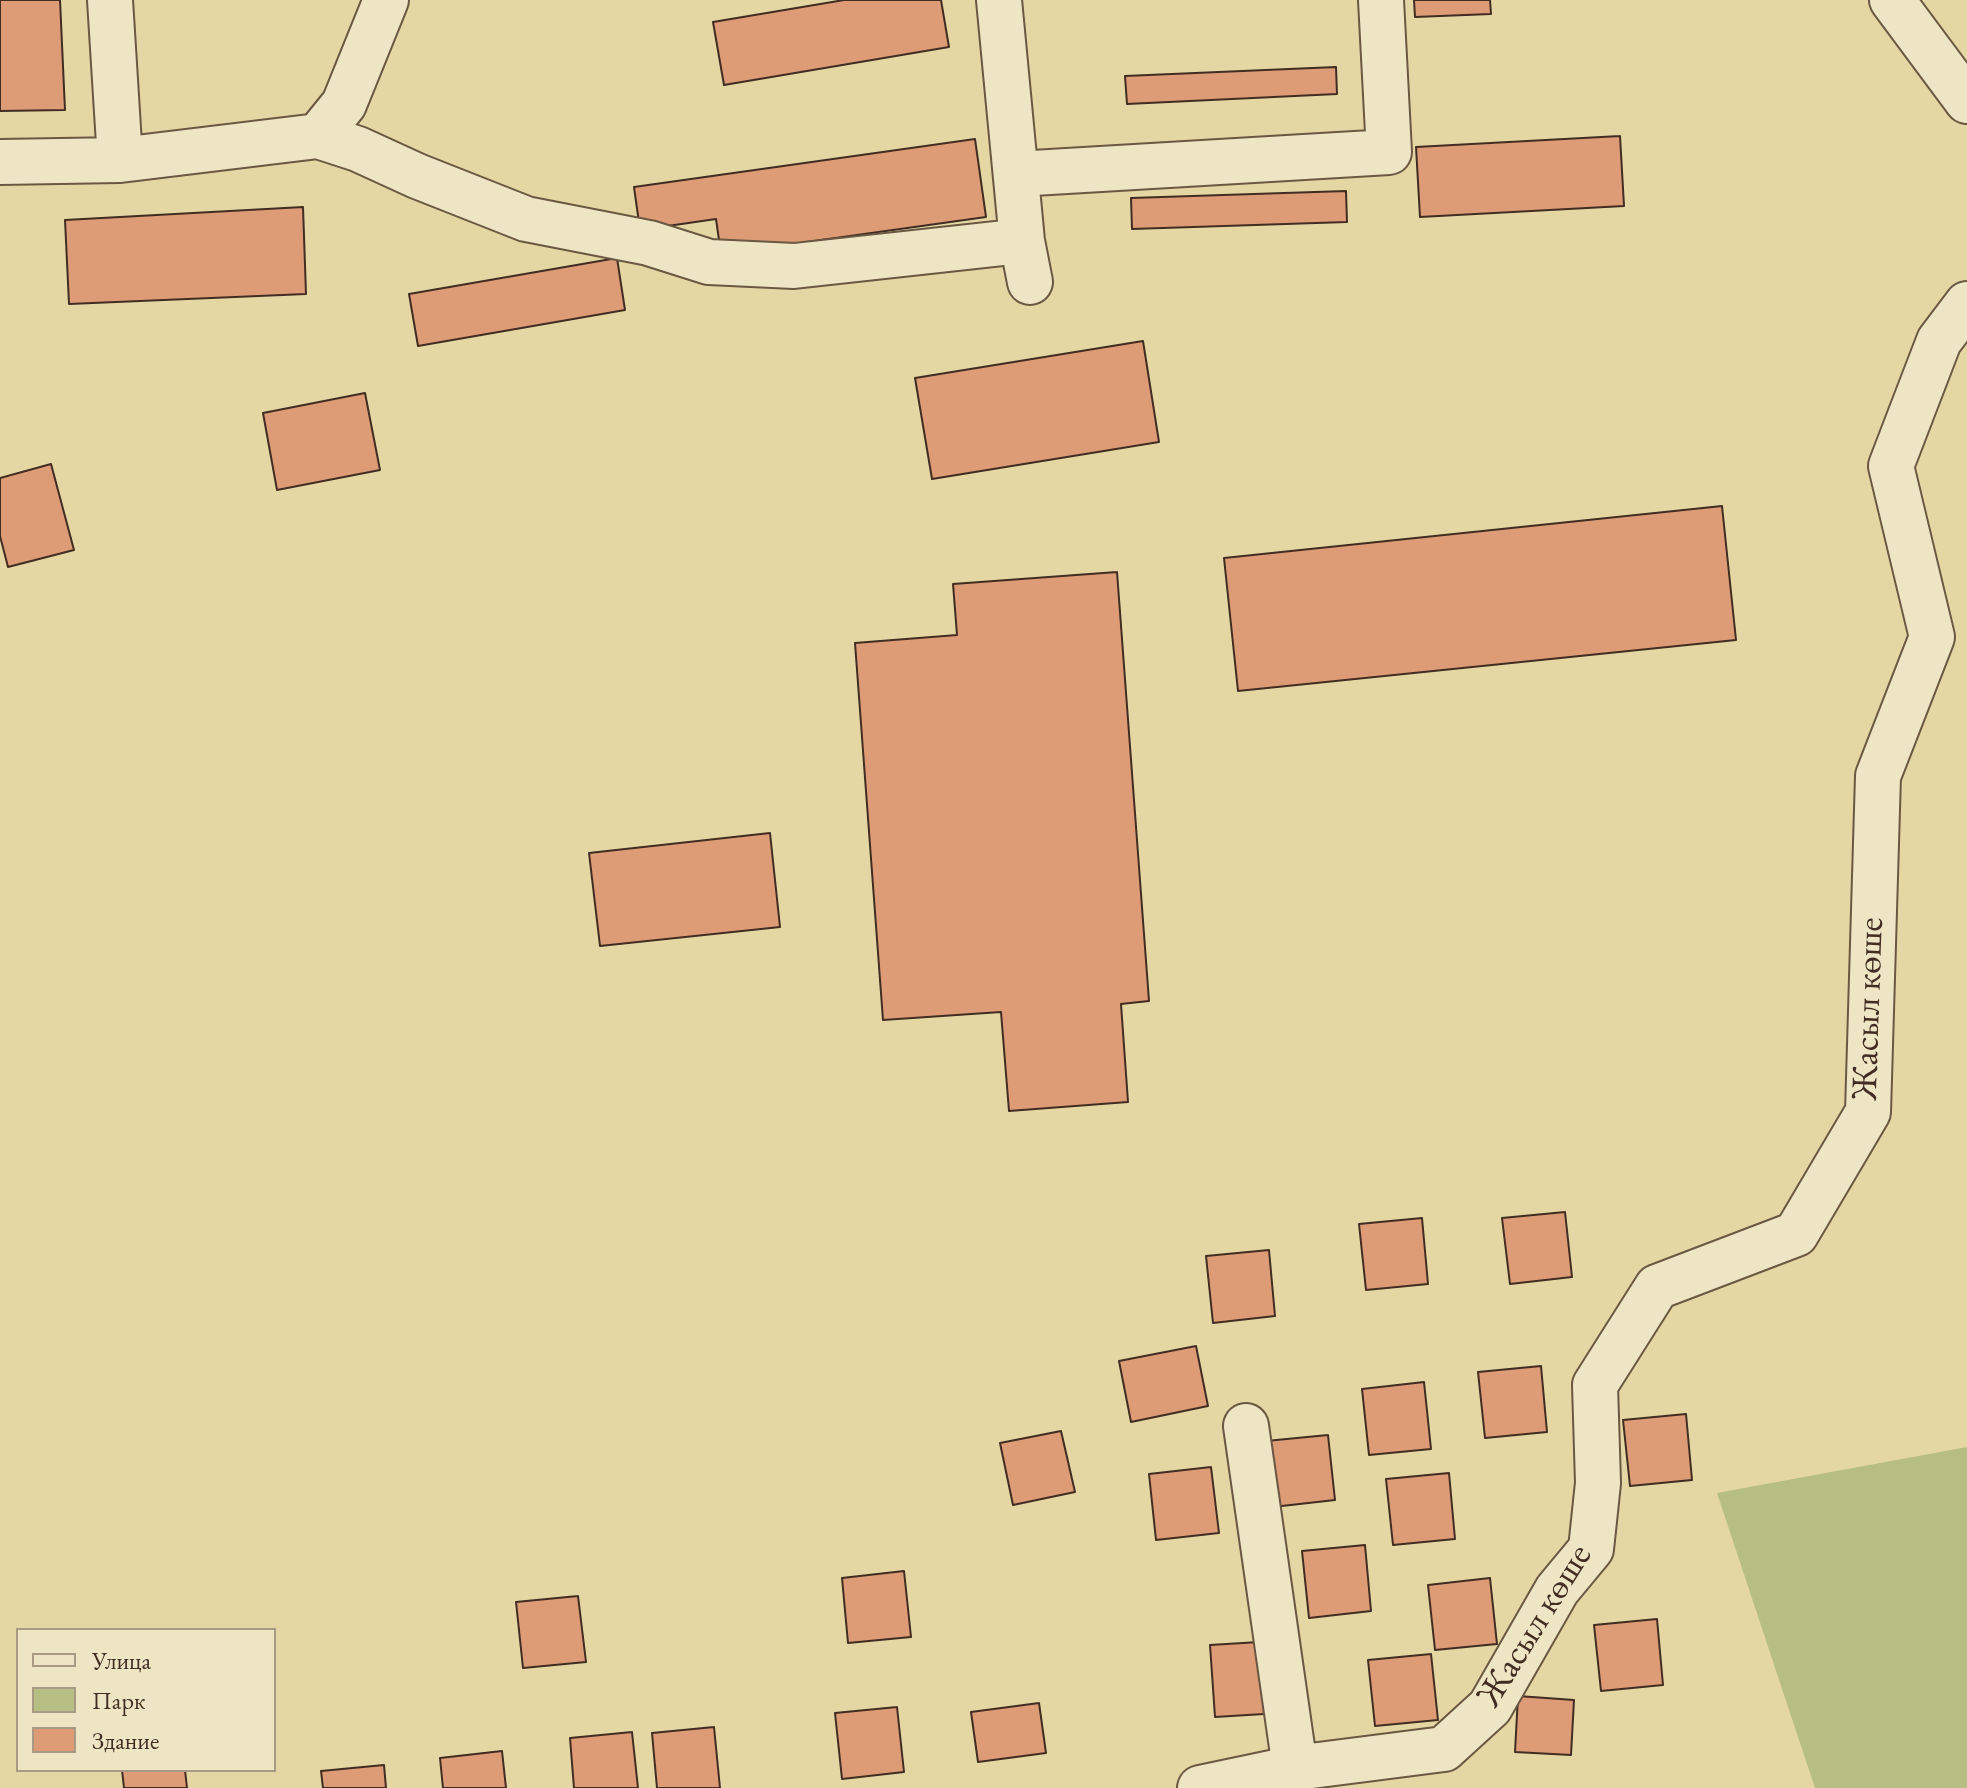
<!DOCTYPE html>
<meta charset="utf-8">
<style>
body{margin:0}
#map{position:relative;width:1967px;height:1788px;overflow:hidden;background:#e5d7a4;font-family:"EB Garamond",serif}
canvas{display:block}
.legend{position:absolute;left:16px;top:1628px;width:260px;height:144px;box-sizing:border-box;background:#eee5c4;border:2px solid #a99b83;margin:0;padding:10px 14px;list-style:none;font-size:24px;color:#412d22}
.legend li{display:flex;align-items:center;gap:16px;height:40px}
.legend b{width:40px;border:2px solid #a99b83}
</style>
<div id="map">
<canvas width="1967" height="1788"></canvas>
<ul class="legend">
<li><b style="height:10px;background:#eee5c4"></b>Улица</li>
<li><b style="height:22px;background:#b7be84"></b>Парк</li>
<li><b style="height:22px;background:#dd9b76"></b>Здание</li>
</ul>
</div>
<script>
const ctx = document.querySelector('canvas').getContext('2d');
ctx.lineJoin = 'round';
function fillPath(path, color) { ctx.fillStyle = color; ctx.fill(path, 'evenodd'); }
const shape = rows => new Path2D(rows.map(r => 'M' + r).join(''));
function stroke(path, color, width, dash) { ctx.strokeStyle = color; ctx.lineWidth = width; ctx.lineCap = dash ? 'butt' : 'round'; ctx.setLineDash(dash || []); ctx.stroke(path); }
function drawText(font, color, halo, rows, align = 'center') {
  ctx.font = font + ' "EB Garamond",serif'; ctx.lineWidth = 6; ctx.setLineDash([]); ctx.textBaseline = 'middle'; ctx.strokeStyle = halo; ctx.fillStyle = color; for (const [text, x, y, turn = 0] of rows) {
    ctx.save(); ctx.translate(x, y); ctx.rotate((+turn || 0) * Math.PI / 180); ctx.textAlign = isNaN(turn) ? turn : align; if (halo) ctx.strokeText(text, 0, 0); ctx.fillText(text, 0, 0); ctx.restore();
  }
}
fillPath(shape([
 [1967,1447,1967,1788,1815,1788,1717,1493]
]), '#b7be84');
const building = shape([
 [0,0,60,0,65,110,0,111,0,0],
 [844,0,941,0,949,47,724,85,713,22,844,0],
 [1414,0,1490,0,1491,14,1415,17,1414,0],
 [1336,67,1337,94,1127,104,1125,76,1336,67],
 [1620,136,1624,206,1420,217,1416,147,1620,136],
 [975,139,986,217,721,254,716,219,640,230,634,187,975,139],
 [1346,191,1347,222,1132,229,1131,198,1346,191],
 [303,207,306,294,69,304,65,220,303,207],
 [617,258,625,310,418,346,409,294,617,258],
 [1143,341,1159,442,932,479,915,378,1143,341],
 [365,393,380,470,277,490,263,413,365,393],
 [51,464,74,550,8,567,0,536,0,478,51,464],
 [1722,506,1736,640,1238,691,1224,558,1722,506],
 [1117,572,1149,1001,1121,1004,1128,1102,1009,1111,1001,1012,883,1020,855,643,957,635,953,584,1117,572],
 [770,833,780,927,600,946,589,853,770,833],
 [1565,1212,1572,1277,1510,1284,1502,1218,1565,1212],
 [1422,1218,1428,1284,1366,1290,1359,1224,1422,1218],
 [1269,1250,1275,1316,1213,1323,1206,1256,1269,1250],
 [1196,1346,1208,1406,1131,1422,1119,1361,1196,1346],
 [1541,1366,1547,1432,1485,1438,1478,1372,1541,1366],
 [1424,1382,1431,1449,1369,1455,1362,1389,1424,1382],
 [1686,1414,1692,1480,1630,1486,1623,1420,1686,1414],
 [1061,1431,1075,1492,1013,1505,1000,1443,1061,1431],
 [1328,1435,1335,1500,1273,1507,1266,1441,1328,1435],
 [1211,1467,1219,1533,1156,1540,1149,1474,1211,1467],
 [1449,1473,1455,1539,1393,1545,1386,1479,1449,1473],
 [1365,1545,1371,1611,1309,1618,1302,1551,1365,1545],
 [904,1571,911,1637,848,1643,842,1578,904,1571],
 [1490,1578,1497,1644,1435,1650,1428,1585,1490,1578],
 [578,1596,586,1662,523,1668,516,1602,578,1596],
 [1657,1619,1663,1685,1601,1691,1594,1625,1657,1619],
 [1259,1642,1264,1714,1215,1717,1210,1645,1259,1642],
 [1431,1654,1438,1720,1375,1726,1368,1660,1431,1654],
 [1518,1696,1574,1700,1571,1755,1515,1752,1518,1696],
 [1039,1703,1046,1753,978,1762,971,1712,1039,1703],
 [897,1707,904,1772,842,1779,835,1713,897,1707],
 [714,1727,720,1788,657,1788,652,1733,714,1727],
 [632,1732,638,1788,574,1788,570,1738,632,1732],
 [502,1751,506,1788,443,1788,440,1758,502,1751],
 [384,1765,386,1788,323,1788,321,1771,384,1765],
 [122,1770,185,1770,187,1788,124,1788,122,1770]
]);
fillPath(building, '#dd9b76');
stroke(building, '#412d22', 2);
const minor = shape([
 [110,0,120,160],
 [386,0,344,104,318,136,358,149,417,176,526,219,649,243,709,262,794,266,1022,241],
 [999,0,1022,241,1030,282],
 [1892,0,1967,101],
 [0,162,120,160,318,136],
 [1016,174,1389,152,1381,0],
 [1246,1426,1295,1768],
 [1200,1788,1295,1768,1444,1749,1490,1707,1557,1590,1591,1549,1598,1483,1595,1385,1657,1287,1796,1234,1868,1112,1878,776,1932,637,1891,466,1939,341,1967,304]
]);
stroke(minor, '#6a5842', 48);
stroke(minor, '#eee5c4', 44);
drawText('36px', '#412d22', '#eee5c4', [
 ["Жасыл көше",1869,1009,-88],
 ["Жасыл көше",1535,1626,-58]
]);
</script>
